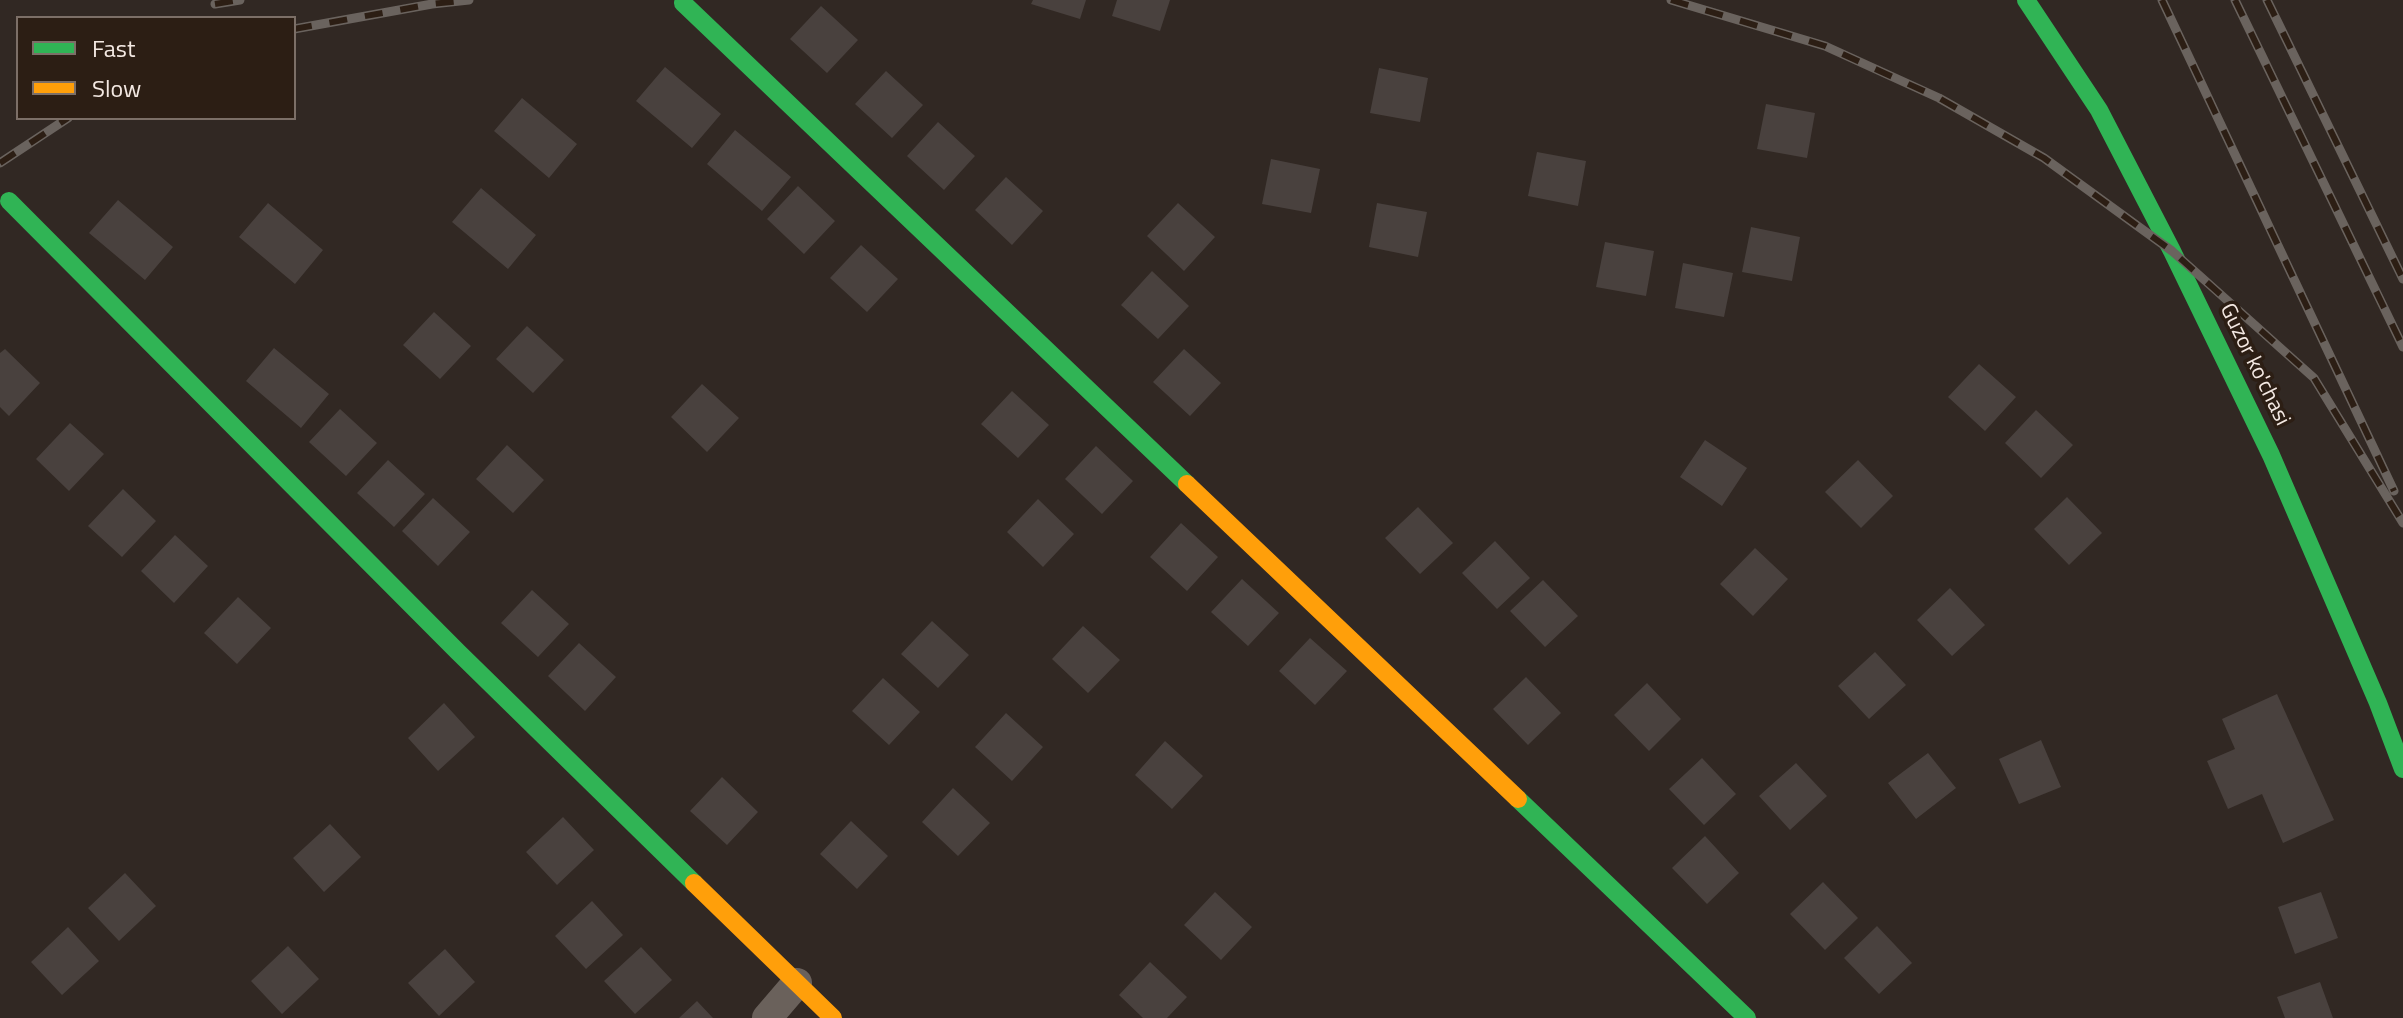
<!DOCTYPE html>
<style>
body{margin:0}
#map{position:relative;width:2403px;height:1018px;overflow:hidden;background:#312823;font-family:"Titillium Web",sans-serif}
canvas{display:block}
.legend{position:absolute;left:16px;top:16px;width:280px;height:104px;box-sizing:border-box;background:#2c1e14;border:2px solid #7c6f67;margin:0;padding:10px 14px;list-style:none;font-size:24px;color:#f4e9e3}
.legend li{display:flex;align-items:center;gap:16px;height:40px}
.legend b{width:40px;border:2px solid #7c6f67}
</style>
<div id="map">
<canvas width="2403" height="1018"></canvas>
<ul class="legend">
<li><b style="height:10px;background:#30b455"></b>Fast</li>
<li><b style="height:10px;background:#ff9f0a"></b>Slow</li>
</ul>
</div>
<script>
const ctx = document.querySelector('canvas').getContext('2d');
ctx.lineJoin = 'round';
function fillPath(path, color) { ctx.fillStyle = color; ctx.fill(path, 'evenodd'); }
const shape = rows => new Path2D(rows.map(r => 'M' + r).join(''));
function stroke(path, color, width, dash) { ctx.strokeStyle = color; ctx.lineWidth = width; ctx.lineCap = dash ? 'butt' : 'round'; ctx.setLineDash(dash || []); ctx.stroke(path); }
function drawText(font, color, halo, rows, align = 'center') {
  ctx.font = font + ' "Titillium Web",sans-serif'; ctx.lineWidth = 7; ctx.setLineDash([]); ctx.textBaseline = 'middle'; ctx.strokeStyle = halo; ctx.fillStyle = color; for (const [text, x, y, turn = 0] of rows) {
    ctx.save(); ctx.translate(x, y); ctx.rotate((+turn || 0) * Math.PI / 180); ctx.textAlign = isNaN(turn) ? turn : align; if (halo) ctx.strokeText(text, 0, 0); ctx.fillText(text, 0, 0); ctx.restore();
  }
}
fillPath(shape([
 [1033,0,1086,0,1080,19,1031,4],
 [1117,0,1170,0,1160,31,1112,16],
 [821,6,858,40,827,73,790,39],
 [665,67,721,114,692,148,636,101],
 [1379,68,1428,78,1420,122,1370,113],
 [886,71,923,105,892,138,855,104],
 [522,98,577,144,549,178,494,131],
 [1766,104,1815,113,1807,158,1757,149],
 [938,122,975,156,944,190,907,156],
 [735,130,791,177,762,211,707,164],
 [1537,152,1586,161,1578,206,1528,196],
 [1271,159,1320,169,1311,213,1262,204],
 [1006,177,1043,211,1012,245,975,210],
 [798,186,835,221,804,254,767,219],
 [481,188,536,235,508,269,452,222],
 [118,200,173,247,145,280,89,233],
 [268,203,323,250,295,284,239,237],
 [1178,203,1215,237,1184,271,1147,236],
 [1377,203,1427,212,1418,257,1369,247],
 [1751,227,1800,237,1792,281,1742,272],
 [1605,242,1654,251,1646,296,1596,287],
 [861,245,898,279,867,312,830,278],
 [1683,263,1733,273,1724,317,1675,308],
 [1152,271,1189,306,1158,339,1121,305],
 [434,312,471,346,440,379,403,345],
 [527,326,564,360,533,393,496,359],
 [274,348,329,394,301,428,246,381],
 [5,349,40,383,9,416,0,407,0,353],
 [1184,349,1221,383,1190,416,1153,382],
 [1979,364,2016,397,1985,431,1948,397],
 [702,384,739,418,707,452,671,417],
 [1012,391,1049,425,1018,458,981,424],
 [340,409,377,443,346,476,309,442],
 [2036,410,2073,445,2041,478,2005,443],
 [70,423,104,454,69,491,36,459],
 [1705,440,1747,468,1722,506,1680,477],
 [507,445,544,480,513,513,476,479],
 [1096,446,1133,481,1102,514,1065,479],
 [388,460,425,494,394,527,357,493],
 [1858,460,1893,496,1861,528,1825,492],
 [123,489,156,521,122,557,88,526],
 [2067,497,2102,533,2069,565,2034,529],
 [433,498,470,532,438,566,402,531],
 [1038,499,1074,534,1043,567,1007,532],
 [1418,507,1453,543,1420,574,1385,538],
 [1181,523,1218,557,1187,591,1150,557],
 [175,535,208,566,174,603,141,571],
 [1495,541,1530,578,1497,609,1462,573],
 [1755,548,1788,579,1753,616,1720,584],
 [1242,579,1279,613,1248,646,1211,612],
 [1543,580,1578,616,1545,647,1510,611],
 [1950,588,1985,625,1952,656,1917,620],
 [532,590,569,624,538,657,501,623],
 [238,597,271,628,237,664,204,633],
 [932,621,969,655,938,688,901,654],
 [1083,626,1120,660,1088,693,1052,659],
 [1310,638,1347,671,1315,705,1279,671],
 [579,643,616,677,585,711,548,676],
 [1875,652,1906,685,1869,719,1838,686],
 [1526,677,1561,713,1528,745,1493,709],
 [883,678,920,712,889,745,852,711],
 [1647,683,1681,719,1649,751,1614,715],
 [2277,694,2334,820,2283,843,2262,794,2228,809,2207,761,2235,749,2222,719],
 [444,703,475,737,438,771,408,738],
 [1006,713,1043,747,1012,781,975,747],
 [2041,740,2061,787,2019,804,1999,759],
 [1165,741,1203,776,1172,809,1135,775],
 [1928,753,1956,788,1916,819,1888,783],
 [1702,758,1736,794,1704,825,1669,789],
 [1796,763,1827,796,1790,830,1759,796],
 [722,777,758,812,727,845,690,811],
 [953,788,990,823,958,856,922,822],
 [563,817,594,850,557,885,526,852],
 [851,821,888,856,857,889,820,854],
 [330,824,361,857,324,892,293,858],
 [1705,836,1739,873,1707,904,1672,868],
 [125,873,156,906,119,941,88,908],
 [1823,882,1858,918,1825,950,1790,914],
 [1215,892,1252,927,1221,960,1184,925],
 [2321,892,2338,938,2295,954,2278,907],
 [592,901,623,935,586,969,555,936],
 [1877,926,1912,963,1879,994,1844,958],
 [68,927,99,961,62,995,31,962],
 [288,946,319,979,282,1014,251,981],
 [641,947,672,980,635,1014,604,981],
 [445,949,475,982,439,1016,408,983],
 [1150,962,1187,997,1167,1018,1143,1018,1119,995],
 [2320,982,2333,1018,2285,1018,2277,997],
 [697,1001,713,1018,679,1018]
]), '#49413e');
stroke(shape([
 [767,1018,797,983]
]), '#6a615b', 30);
stroke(shape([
 [2026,0,2099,110,2172,251,2271,455,2378,703,2403,769],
 [683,3,1187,484],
 [9,201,458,652,694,883],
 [1518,799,1747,1018]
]), '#30b455', 18);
stroke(shape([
 [1187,484,1518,799],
 [694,883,833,1018]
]), '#ff9f0a', 18);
const rail = shape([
 [1671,0,1825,46,1939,98,2044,158,2172,251,2314,378,2403,523],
 [2162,0,2394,491],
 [2235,0,2403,347],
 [2267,0,2403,279],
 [215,4,240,0],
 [294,29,432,4,469,0],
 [0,163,68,118]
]);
stroke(rail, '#6a635e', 9);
stroke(rail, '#2c1e14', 6, [18]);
drawText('22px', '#f4e9e3', '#2c1e14', [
 ["Guzor ko'chasi",2254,365,64]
]);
</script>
